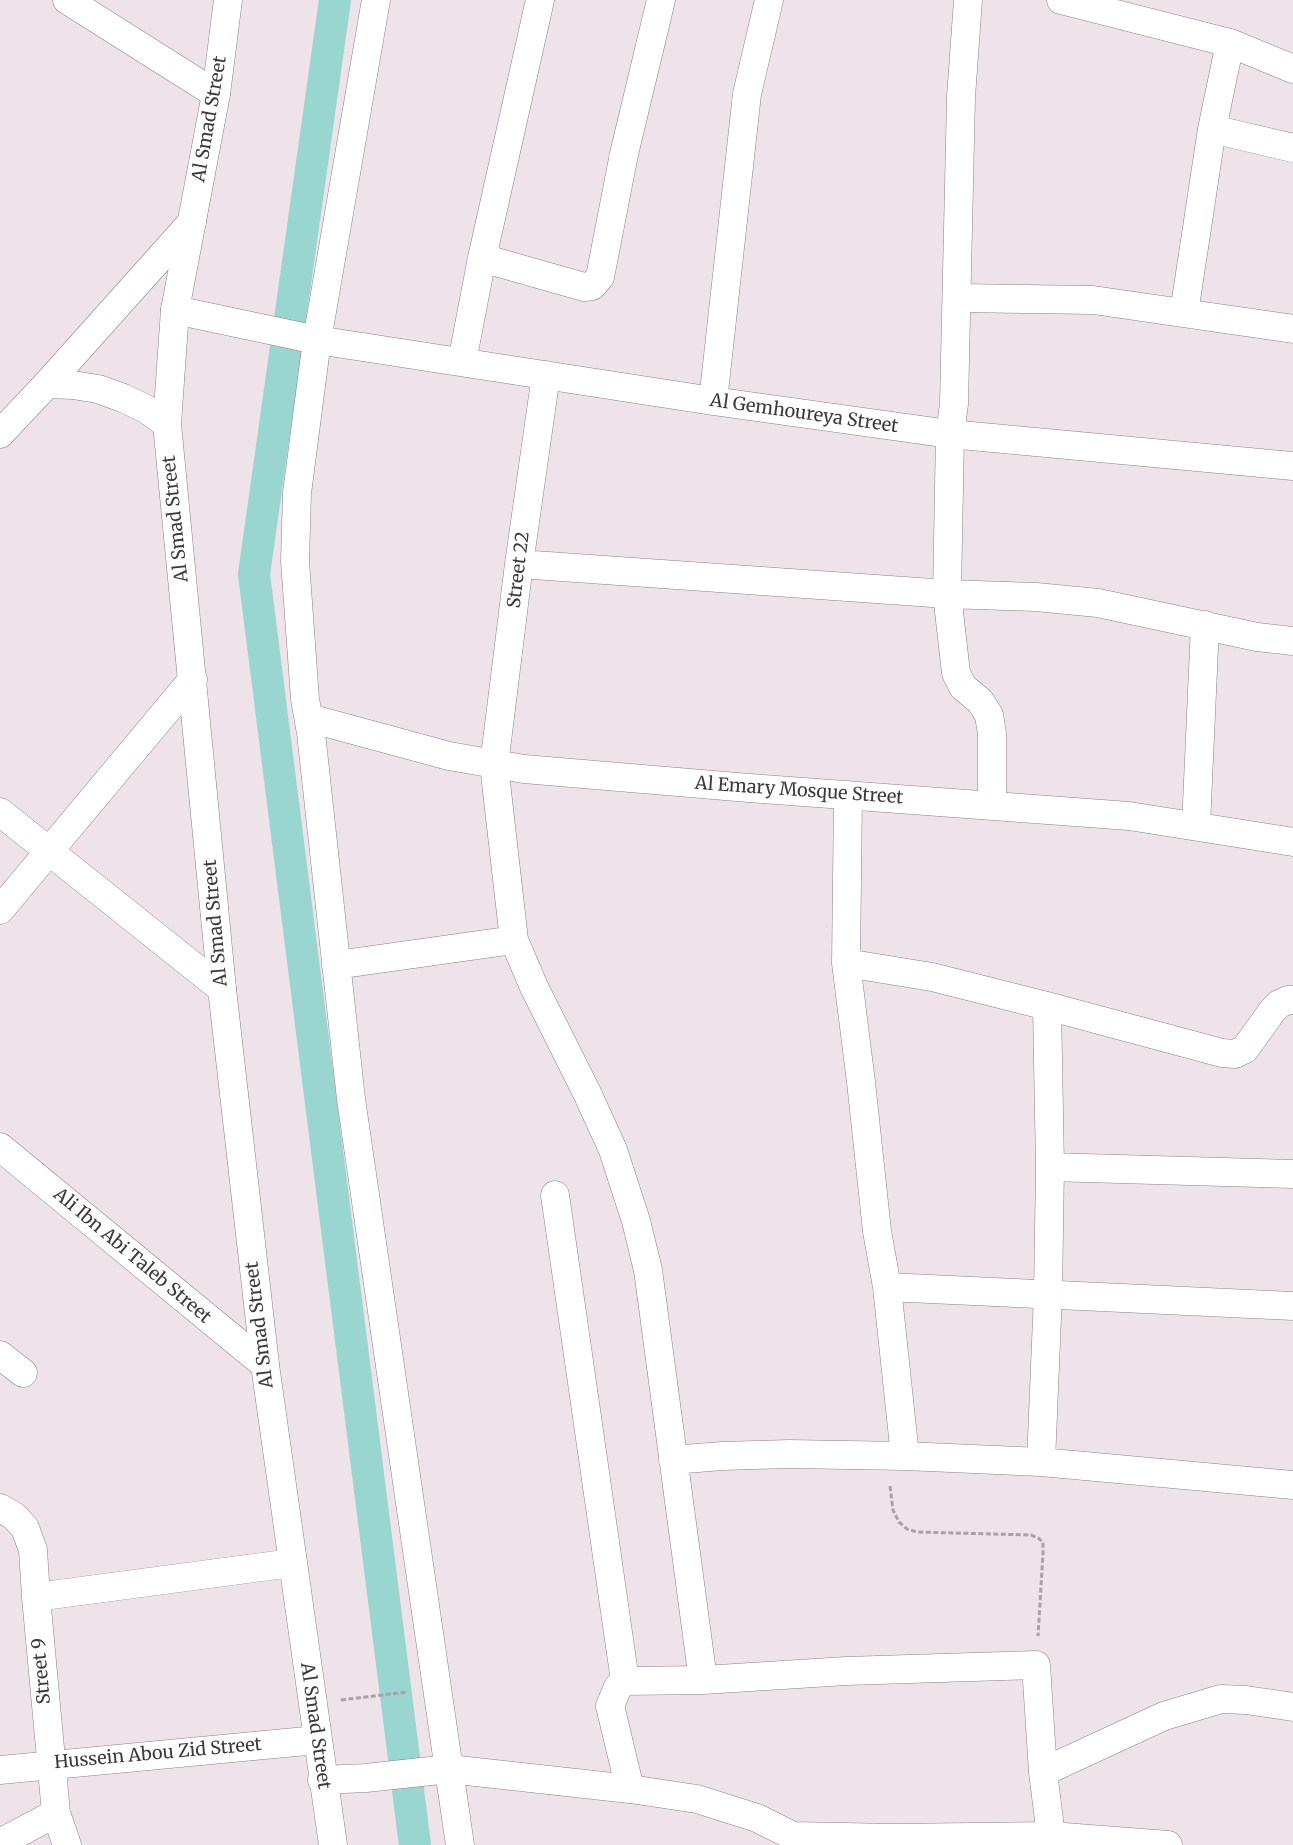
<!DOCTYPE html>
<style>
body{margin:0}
canvas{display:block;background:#eee3e9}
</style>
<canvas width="1293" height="1845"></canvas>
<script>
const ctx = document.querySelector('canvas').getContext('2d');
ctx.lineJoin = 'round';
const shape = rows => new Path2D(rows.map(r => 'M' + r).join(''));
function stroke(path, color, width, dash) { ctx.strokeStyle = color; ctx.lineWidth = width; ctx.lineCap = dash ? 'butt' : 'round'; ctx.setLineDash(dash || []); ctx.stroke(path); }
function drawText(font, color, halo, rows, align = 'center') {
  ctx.font = font + ' Merriweather,serif'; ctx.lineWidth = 4; ctx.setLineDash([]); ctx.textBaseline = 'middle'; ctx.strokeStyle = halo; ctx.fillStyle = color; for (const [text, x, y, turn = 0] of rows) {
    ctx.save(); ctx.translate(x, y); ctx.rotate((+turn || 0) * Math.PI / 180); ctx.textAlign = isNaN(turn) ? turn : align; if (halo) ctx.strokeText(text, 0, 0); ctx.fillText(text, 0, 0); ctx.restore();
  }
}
stroke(shape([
 [335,0,254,574,415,1845]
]), '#99d6cf', 32);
const street = shape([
 [67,0,216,94],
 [376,0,317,340,297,493,295,561,305,699,311,733,351,1099,460,1845],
 [968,0,961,97,954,404,950,434,947,594,956,673,963,687,980,701,989,715,992,734,992,805],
 [1061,0,1230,43,1293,69],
 [1212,129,1293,148],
 [482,258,584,287,592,286,600,277,624,154,661,0],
 [957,298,1093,300,1293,329],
 [175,310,317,340,713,401,950,434,1293,466],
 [1184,313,1212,129,1230,43],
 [462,362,482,258,540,0],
 [546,375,519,564,494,765,514,940,534,987,588,1095,613,1150,636,1221,648,1270,703,1680],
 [713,401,747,94,769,0],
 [0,434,47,384,192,222],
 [519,564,947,594,1036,597,1098,603,1257,637,1293,641],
 [309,718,449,756,524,769,749,788,1129,816,1293,842],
 [848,795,846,963,861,1082,877,1231,887,1287,905,1456],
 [0,812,222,989],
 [1196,826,1205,625],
 [0,910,193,679],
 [846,963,932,977,1047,1006,1222,1053,1235,1054,1245,1049,1273,1010,1279,1004,1288,1000,1293,1000],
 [336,965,514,940],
 [0,1147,265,1365],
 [1050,1167,1293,1174],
 [555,1195,625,1681,703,1680,846,1671,1036,1665,1043,1772,1051,1836],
 [887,1287,1293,1306],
 [0,1355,23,1373],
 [673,1460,722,1456,789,1454,905,1456,1041,1462,1293,1485],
 [1041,1462,1048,1294,1050,1167,1047,1006],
 [0,1508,14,1516,25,1528,33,1550,36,1597,56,1813,67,1845],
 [36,1597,292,1563],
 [625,1681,618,1687,610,1706,630,1789],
 [0,1770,317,1740],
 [1043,1772,1164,1716,1221,1699,1246,1700,1293,1707],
 [322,1780,366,1778,449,1769,630,1789,697,1799,757,1818,793,1836,795,1845],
 [793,1836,893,1838],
 [0,1843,56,1813],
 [893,1845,893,1838,1051,1836,1168,1845]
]);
const highway = shape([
 [228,0,216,94,175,310,167,424,222,989,265,1365,333,1845],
 [47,384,73,385,98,389,123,398,146,409,167,424]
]);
stroke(street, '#8b8085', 29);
stroke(highway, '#8b8085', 29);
stroke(shape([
 [890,1486,893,1510,899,1522,907,1529,917,1532,1031,1535,1038,1538,1043,1542,1043,1553,1038,1636],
 [341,1700,407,1692]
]), '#aaa1a6', 3, [5, 2.5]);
stroke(street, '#fff', 28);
stroke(highway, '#fff', 28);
drawText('18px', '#3e393c', '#fff', [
 ["Al Smad Street",210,119,-80],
 ["Al Gemhoureya Street",804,414,8],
 ["Al Smad Street",176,519,-96],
 ["Street 22",519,570,-83],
 ["Al Emary Mosque Street",799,791,4],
 ["Al Smad Street",216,923,-95],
 ["Ali Ibn Abi Taleb Street",132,1256,40],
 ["Al Smad Street",260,1325,-97],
 ["Street 9",42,1671,-95],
 ["Al Smad Street",315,1726,82],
 ["Hussein Abou Zid Street",158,1754,-5]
]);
</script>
